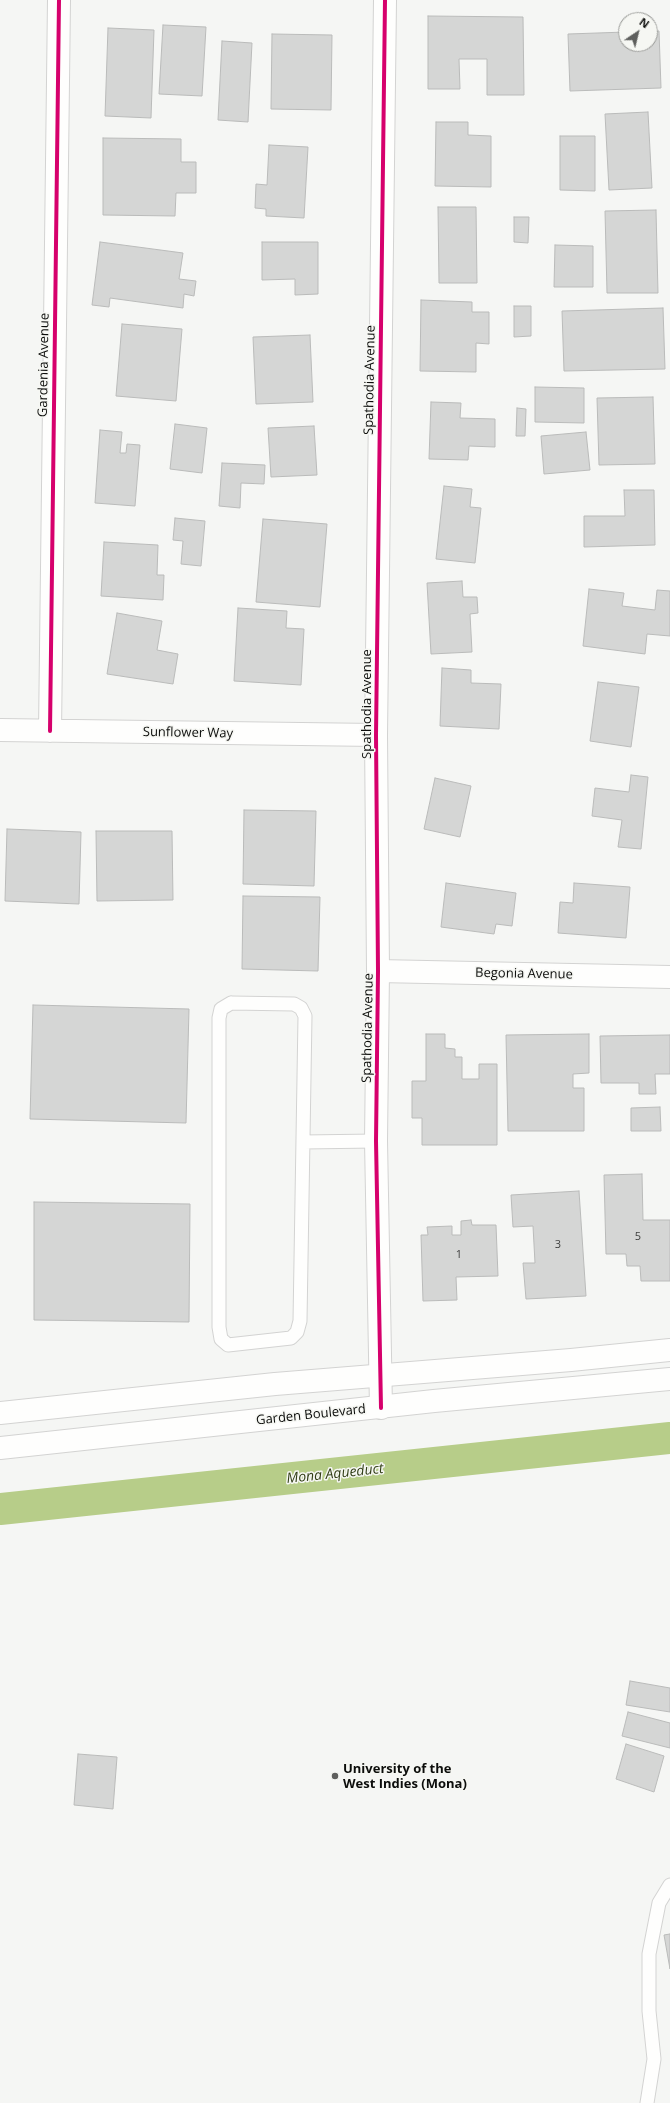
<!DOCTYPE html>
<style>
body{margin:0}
#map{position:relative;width:670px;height:2103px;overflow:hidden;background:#f5f6f4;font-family:"Open Sans",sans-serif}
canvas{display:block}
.north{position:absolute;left:618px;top:12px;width:40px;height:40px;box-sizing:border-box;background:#f6f7f3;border:1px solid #989996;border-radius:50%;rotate:35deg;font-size:11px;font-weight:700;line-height:16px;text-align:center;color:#0c0d0b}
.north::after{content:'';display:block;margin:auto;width:14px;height:18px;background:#5e5f5d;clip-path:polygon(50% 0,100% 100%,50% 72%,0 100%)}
</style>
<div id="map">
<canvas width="670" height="2103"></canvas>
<div class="north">N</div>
</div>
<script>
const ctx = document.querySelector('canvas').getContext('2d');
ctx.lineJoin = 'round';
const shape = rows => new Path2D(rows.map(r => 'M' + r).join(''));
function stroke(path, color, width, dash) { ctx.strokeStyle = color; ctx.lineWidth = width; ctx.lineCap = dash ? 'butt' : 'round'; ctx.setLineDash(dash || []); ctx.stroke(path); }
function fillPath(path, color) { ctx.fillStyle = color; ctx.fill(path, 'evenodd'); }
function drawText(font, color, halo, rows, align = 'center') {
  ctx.font = font + ' "Open Sans",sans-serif'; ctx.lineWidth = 3; ctx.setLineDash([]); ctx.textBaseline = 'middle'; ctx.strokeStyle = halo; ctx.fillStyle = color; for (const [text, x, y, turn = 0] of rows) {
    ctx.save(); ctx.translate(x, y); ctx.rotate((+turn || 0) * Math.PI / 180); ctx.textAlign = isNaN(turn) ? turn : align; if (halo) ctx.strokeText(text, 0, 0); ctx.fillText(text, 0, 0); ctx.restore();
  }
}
stroke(shape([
 [0,1509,670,1438]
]), '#b7cd89', 32);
const building = shape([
 [428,16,523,17,524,95,487,95,487,59,459,59,460,89,428,89,428,16],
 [163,25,206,27,202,96,159,94,163,25],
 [108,28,154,30,151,118,105,116,108,28],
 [650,31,659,31,661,88,570,91,568,34,626,32,626,44,650,44,650,31],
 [272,34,332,35,331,110,271,109,272,34],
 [222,41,252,43,248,122,218,120,222,41],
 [648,112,652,188,609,190,605,114,648,112],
 [436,122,468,122,468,135,491,136,491,187,435,186,436,122],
 [560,136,595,136,595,191,560,190,560,136],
 [103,138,181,139,181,162,196,162,196,193,176,193,175,216,103,215,103,138],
 [269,145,308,147,304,218,266,216,266,209,255,208,256,184,267,185,269,145],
 [438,207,476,207,477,283,439,283,438,207],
 [656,210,658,293,607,293,605,211,656,210],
 [514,217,529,217,528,243,514,242,514,217],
 [100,242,183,253,179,279,196,281,194,296,184,294,183,308,110,298,109,307,92,305,100,242],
 [262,242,318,242,318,294,295,295,295,279,262,280,262,242],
 [555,245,593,246,593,287,554,287,555,245],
 [421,300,472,302,472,312,489,312,489,344,476,343,476,372,420,371,421,300],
 [514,306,531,306,531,336,514,337,514,306],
 [663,308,665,369,564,371,562,311,663,308],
 [122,324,182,329,176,401,116,396,122,324],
 [310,335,313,402,256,404,253,337,310,335],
 [535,387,584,388,584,423,535,422,535,387],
 [653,397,655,464,599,465,597,398,653,397],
 [431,402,461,403,460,418,495,419,495,447,469,446,468,460,429,459,431,402],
 [517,408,526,409,525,436,516,436,517,408],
 [175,424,207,428,202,473,170,469,175,424],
 [314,426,317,475,271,477,268,428,314,426],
 [100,430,122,432,120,453,126,453,127,444,140,445,135,506,95,503,100,430],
 [586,432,590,470,544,474,541,436,586,432],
 [222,463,265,465,264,484,241,483,240,508,219,506,222,463],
 [444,486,472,489,470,507,481,508,475,563,436,559,444,486],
 [624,490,654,490,655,545,584,547,584,516,625,516,624,490],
 [175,518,205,521,201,566,181,564,183,541,173,540,175,518],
 [263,519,327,524,320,607,256,602,263,519],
 [104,542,158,545,157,575,164,575,163,600,101,596,104,542],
 [462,581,463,597,477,597,478,613,470,614,472,652,431,654,427,583,462,581],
 [589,589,624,593,622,606,655,610,657,590,670,591,670,636,647,634,645,654,583,646,589,589],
 [238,608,287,611,286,628,304,629,301,685,234,681,238,608],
 [117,613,162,621,157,650,178,654,173,684,107,674,117,613],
 [442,668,471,670,471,683,501,684,499,729,440,726,442,668],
 [598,682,639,687,631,747,590,741,598,682],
 [631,775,648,777,641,849,618,847,622,820,592,816,595,788,629,792,631,775],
 [435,778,471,786,460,837,424,829,435,778],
 [244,810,316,811,314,886,243,884,244,810],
 [7,829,81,832,79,904,5,901,7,829],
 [96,831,172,831,173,900,97,901,96,831],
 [446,883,516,893,512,926,496,924,494,934,441,927,446,883],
 [574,883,630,887,626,938,558,933,560,902,573,903,574,883],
 [243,896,320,897,318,971,242,969,243,896],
 [33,1005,189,1009,186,1123,30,1119,33,1005],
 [426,1034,445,1034,445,1048,455,1049,455,1057,462,1057,462,1079,479,1079,479,1064,497,1064,497,1145,422,1145,422,1118,412,1118,412,1081,426,1081,426,1034],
 [589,1034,589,1073,573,1074,573,1088,584,1088,584,1131,508,1131,506,1035,589,1034],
 [670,1035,670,1074,655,1074,656,1094,639,1094,639,1083,601,1083,600,1036,670,1035],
 [660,1107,661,1131,631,1131,631,1108,660,1107],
 [642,1174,643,1220,670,1220,670,1281,641,1281,640,1266,627,1266,626,1254,606,1254,604,1175,642,1174],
 [579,1191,586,1296,526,1299,523,1263,535,1263,533,1226,513,1227,511,1195,579,1191],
 [34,1202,190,1204,189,1322,34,1320,34,1202],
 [471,1220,472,1225,496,1225,498,1276,456,1277,457,1300,423,1301,421,1235,428,1235,427,1227,452,1226,452,1235,461,1235,461,1221,471,1220],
 [630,1681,670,1688,670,1712,626,1705,630,1681],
 [628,1712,670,1723,670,1748,622,1736,628,1712],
 [626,1744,664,1756,654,1792,616,1779,626,1744],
 [78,1754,117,1757,113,1809,74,1805,78,1754],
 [670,1934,670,1969,664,1935,670,1934]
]);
fillPath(building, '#d5d6d5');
stroke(building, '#babbba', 1);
const service = shape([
 [231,1003,294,1004,301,1008,305,1016,300,1321,297,1332,291,1338,228,1345,221,1339,219,1327,219,1018,221,1009,231,1003],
 [303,1142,376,1141],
 [647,2103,654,2059,649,2011,649,1954,659,1903,670,1885]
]);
const minor = shape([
 [0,730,376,735],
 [50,731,59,0],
 [378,971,670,977],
 [381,1408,376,1141,378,971,376,735,385,0]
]);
const tertiary = shape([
 [0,1413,275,1384,571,1360,670,1350],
 [0,1448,434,1401,670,1379]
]);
stroke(service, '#d3d3d2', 15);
stroke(minor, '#d3d3d2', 24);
stroke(tertiary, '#d3d3d2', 24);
stroke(service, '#fefefd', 13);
stroke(minor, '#fefefd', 22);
stroke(tertiary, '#fefefd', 22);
stroke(shape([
 [50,731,59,0],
 [381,1408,376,1141,378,971,376,735,385,0]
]), '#d6006c', 4);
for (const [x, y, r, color] of [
 [335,1776,4,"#5e5f5d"]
]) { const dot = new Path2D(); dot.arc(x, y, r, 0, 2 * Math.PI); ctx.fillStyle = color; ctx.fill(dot); stroke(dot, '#f6f7f3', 1.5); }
drawText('11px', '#3e3f3e', null, [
 ["5",638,1237],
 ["3",558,1245],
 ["1",459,1255]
]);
drawText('13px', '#0c0d0b', '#f6f7f3', [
 ["Gardenia Avenue",44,365,-89],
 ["Spathodia Avenue",370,380,-89],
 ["Spathodia Avenue",367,704,-90],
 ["Sunflower Way",188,733,1],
 ["Begonia Avenue",524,974,1],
 ["Spathodia Avenue",368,1028,-89],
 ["Garden Boulevard",311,1415,-6]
]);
drawText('bold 13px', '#0c0d0b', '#f6f7f3', [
 ["University of the",343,1769],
 ["West Indies (Mona)",343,1784]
], 'left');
drawText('italic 14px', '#303d15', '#f6f7f3', [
 ["Mona Aqueduct",335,1474,-6]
]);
</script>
